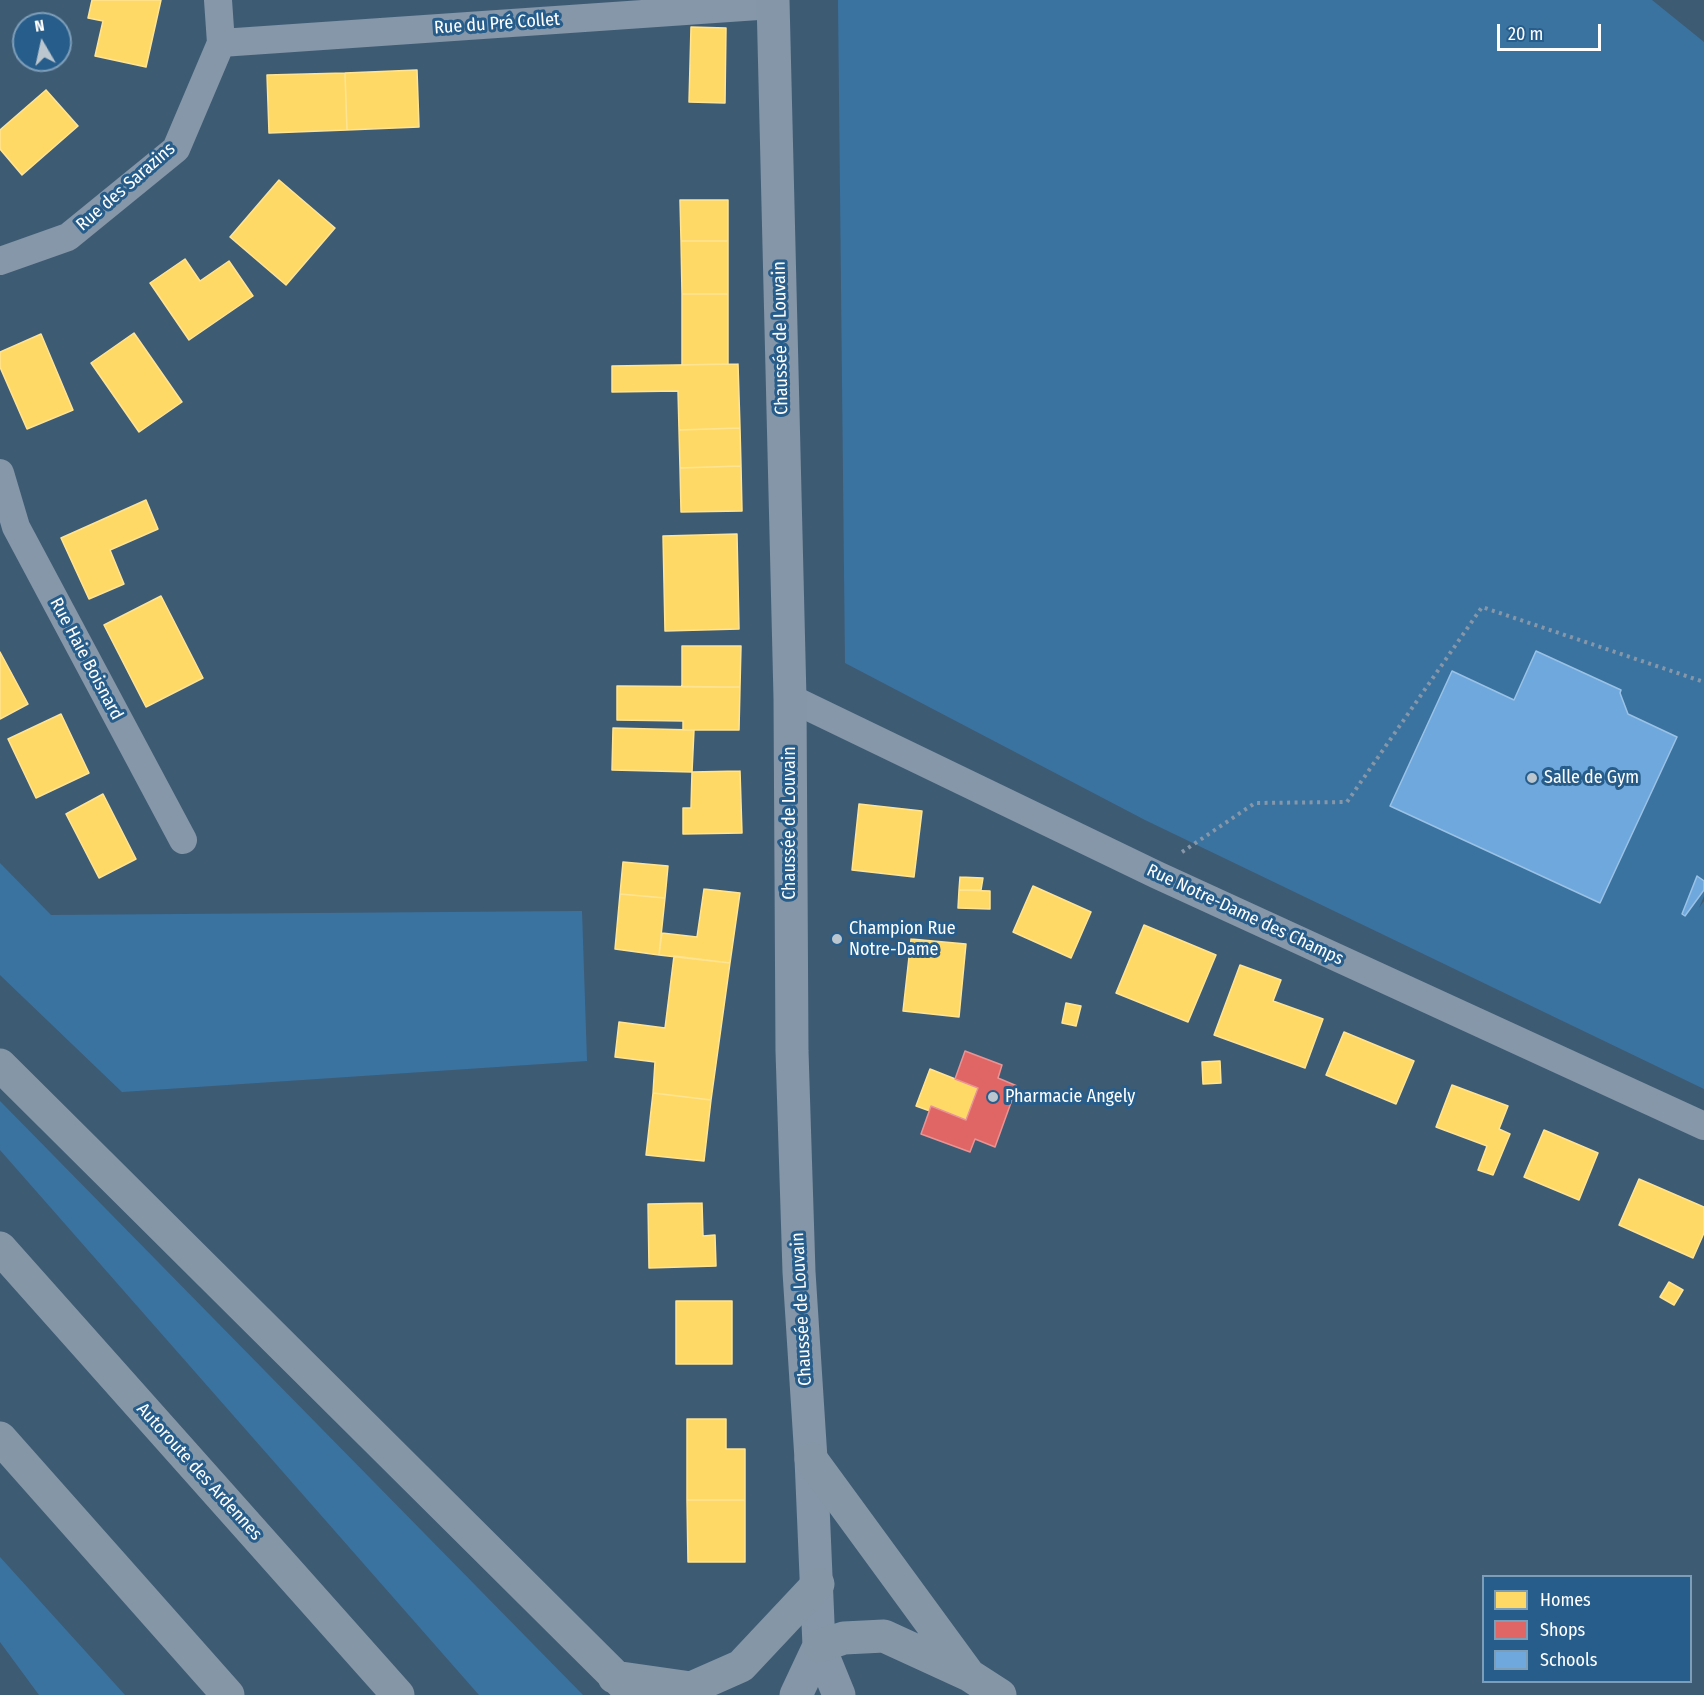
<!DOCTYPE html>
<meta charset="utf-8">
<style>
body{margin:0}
#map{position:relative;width:1704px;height:1695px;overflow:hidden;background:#3e5b74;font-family:"Fira Sans Condensed",sans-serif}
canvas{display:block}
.legend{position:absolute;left:1482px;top:1575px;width:210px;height:108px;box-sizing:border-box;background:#275d8b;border:2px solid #7d9eb9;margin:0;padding:8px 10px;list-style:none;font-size:18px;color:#fff}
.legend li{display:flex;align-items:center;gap:12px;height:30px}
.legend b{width:30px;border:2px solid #7d9eb9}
.north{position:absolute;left:12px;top:12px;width:60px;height:60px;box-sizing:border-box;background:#275d8b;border:2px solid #7d9eb9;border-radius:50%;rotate:351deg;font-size:16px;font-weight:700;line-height:24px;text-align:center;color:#fff}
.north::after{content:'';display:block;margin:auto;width:21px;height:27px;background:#bbc6ce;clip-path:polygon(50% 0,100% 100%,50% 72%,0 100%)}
.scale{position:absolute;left:1497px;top:24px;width:104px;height:27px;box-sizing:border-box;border:3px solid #fff;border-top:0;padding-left:8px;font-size:18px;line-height:21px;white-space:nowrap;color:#fff;-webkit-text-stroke:4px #275d8b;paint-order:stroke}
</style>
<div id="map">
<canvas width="1704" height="1695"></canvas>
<ul class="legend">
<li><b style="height:16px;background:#ffd966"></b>Homes</li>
<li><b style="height:16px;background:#e06666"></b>Shops</li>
<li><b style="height:16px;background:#6fa8dc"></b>Schools</li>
</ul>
<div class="north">N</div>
<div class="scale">20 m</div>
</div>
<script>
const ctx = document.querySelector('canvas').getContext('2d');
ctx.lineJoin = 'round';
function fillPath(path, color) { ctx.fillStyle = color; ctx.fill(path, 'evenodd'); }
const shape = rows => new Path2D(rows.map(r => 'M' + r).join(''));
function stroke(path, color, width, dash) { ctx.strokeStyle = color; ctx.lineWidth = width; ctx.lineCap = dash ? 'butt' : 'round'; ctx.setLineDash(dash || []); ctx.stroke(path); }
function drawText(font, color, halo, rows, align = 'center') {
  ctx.font = font + ' "Fira Sans Condensed",sans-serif'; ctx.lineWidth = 6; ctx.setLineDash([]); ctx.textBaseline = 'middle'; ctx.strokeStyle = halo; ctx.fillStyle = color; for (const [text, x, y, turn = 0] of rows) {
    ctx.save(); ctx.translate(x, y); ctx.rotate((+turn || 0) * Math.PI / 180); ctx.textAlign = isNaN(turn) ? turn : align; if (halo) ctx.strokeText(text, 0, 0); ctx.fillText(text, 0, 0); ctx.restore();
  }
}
fillPath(shape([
 [838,0,1652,0,1704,42,1704,896,1699,908,1704,901,1704,1089,1145,820,845,663],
 [0,863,51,915,582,911,587,1061,122,1092,0,975],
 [0,1101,583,1695,479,1695,0,1150],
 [0,1557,125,1695,39,1695,0,1642]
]), '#3b73a0');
const homes = shape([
 [92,0,161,0,146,67,95,56,103,21,88,18,92,0],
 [691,27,726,28,725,103,689,102,691,27],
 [417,70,419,127,347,130,345,73,417,70],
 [345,73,347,130,269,133,267,75,345,73],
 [46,90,78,126,22,175,0,149,0,130,46,90],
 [279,180,335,228,286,285,230,237,279,180],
 [680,200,728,200,728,241,681,241,680,200],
 [681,241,728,241,728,294,682,294,681,241],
 [185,259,200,281,229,261,253,296,189,340,150,283,185,259],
 [682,294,728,294,728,364,682,365,682,294],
 [134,333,182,402,139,432,91,363,134,333],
 [41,334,73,410,27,429,0,367,0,352,41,334],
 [738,364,740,428,679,430,678,391,612,392,612,366,738,364],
 [740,428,741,466,680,468,679,430,740,428],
 [741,466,742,511,681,512,680,468,741,466],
 [146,500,158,529,110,550,124,584,89,599,61,538,146,500],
 [737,534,739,629,665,631,663,536,737,534],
 [161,596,203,678,146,707,104,625,161,596],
 [682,646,741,646,740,687,682,687,682,646],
 [0,652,28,704,0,719,0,652],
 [617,686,740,687,739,730,683,730,683,721,617,720,617,686],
 [61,714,89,773,36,798,8,739,61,714],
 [613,728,694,730,692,772,612,770,613,728],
 [740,771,742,833,683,834,683,808,691,808,692,772,740,771],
 [103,794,136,859,99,878,66,814,103,794],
 [859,804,922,811,914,877,852,870,859,804],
 [623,862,668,866,665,898,620,894,623,862],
 [960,877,983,878,981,890,959,890,960,877],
 [1033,886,1091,912,1071,958,1013,932,1033,886],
 [704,889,740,893,730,963,659,955,662,933,697,937,704,889],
 [959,890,990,891,990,909,958,908,959,890],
 [620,894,665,898,659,955,615,949,620,894],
 [1144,925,1216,955,1188,1022,1116,993,1144,925],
 [911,939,966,944,959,1017,903,1011,911,939],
 [674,956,730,963,711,1100,653,1093,655,1062,615,1057,619,1022,665,1028,674,956],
 [1240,965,1281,980,1273,1001,1323,1019,1305,1068,1214,1035,1240,965],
 [1066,1003,1081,1006,1076,1026,1062,1023,1066,1003],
 [1344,1032,1414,1061,1396,1104,1326,1075,1344,1032],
 [1220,1061,1221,1083,1203,1084,1202,1062,1220,1061],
 [930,1069,978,1088,966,1120,931,1106,930,1111,916,1106,930,1069],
 [1452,1085,1508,1106,1499,1129,1510,1134,1493,1175,1478,1170,1487,1146,1436,1127,1452,1085],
 [653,1093,711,1100,704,1161,646,1155,653,1093],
 [1544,1130,1598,1153,1579,1200,1524,1177,1544,1130],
 [1639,1179,1704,1207,1704,1233,1693,1258,1619,1225,1639,1179],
 [702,1203,703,1236,715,1235,716,1266,649,1268,648,1204,702,1203],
 [1669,1282,1683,1290,1674,1305,1660,1297,1669,1282],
 [676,1301,732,1301,732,1364,676,1364,676,1301],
 [687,1419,726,1419,726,1449,745,1449,745,1500,687,1500,687,1419],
 [687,1500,745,1500,745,1562,688,1562,687,1500]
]);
fillPath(homes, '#ffd966');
stroke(homes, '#ffe494', 1.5);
const shops = shape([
 [965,1051,1002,1065,998,1078,1017,1086,995,1147,975,1139,970,1152,921,1134,931,1106,966,1120,978,1088,955,1079,965,1051]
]);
fillPath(shops, '#e06666');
stroke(shops, '#e99494', 1.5);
const schools = shape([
 [1536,651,1621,690,1620,693,1628,714,1677,737,1600,903,1390,806,1452,671,1514,700,1536,651],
 [1697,876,1704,881,1704,890,1685,916,1682,914,1697,876]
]);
fillPath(schools, '#6fa8dc');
stroke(schools, '#9ac2e6', 1.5);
stroke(shape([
 [1182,852,1255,803,1347,802,1482,607,1704,682]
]), '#8597a9', 4, [3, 4.5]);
stroke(shape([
 [221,43,773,5],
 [0,261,68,237,176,149,221,43,218,0],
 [0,473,16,527,183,840],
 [790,698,1157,875,1704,1126]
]), '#8597a9', 28);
stroke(shape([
 [773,0,790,698,792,1051,799,1272,811,1459,819,1646,839,1695],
 [796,1695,819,1646]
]), '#8496a7', 33);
stroke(shape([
 [0,1065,634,1695],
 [0,1248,398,1695],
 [0,1438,228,1695],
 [811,1459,969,1675],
 [819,1646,844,1638,884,1636,969,1675,1000,1695],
 [614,1677,691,1688,741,1666,818,1584]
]), '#8597a7', 33);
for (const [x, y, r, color] of [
 [1532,778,6,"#bbc6ce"],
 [837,939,6,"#bbc6ce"],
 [993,1097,6,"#bbc6ce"]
]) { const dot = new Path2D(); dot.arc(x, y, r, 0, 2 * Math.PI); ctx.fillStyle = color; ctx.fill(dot); stroke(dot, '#275d8b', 2); }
drawText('18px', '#fff', '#275d8b', [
 ["Rue du Pré Collet",497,24,-4],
 ["Rue des Sarazins",126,187,-41],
 ["Chaussée de Louvain",781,338,-91],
 ["Rue Haie Boisnard",86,659,62],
 ["Chaussée de Louvain",790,823,-90],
 ["Rue Notre-Dame des Champs",1245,915,25],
 ["Chaussée de Louvain",802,1309,-93],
 ["Autoroute des Ardennes",199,1472,48]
]);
drawText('18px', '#fff', '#275d8b', [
 ["Salle de Gym",1544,778],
 ["Champion Rue",849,929],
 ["Notre-Dame",849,950],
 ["Pharmacie Angely",1005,1097]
], 'left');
</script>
